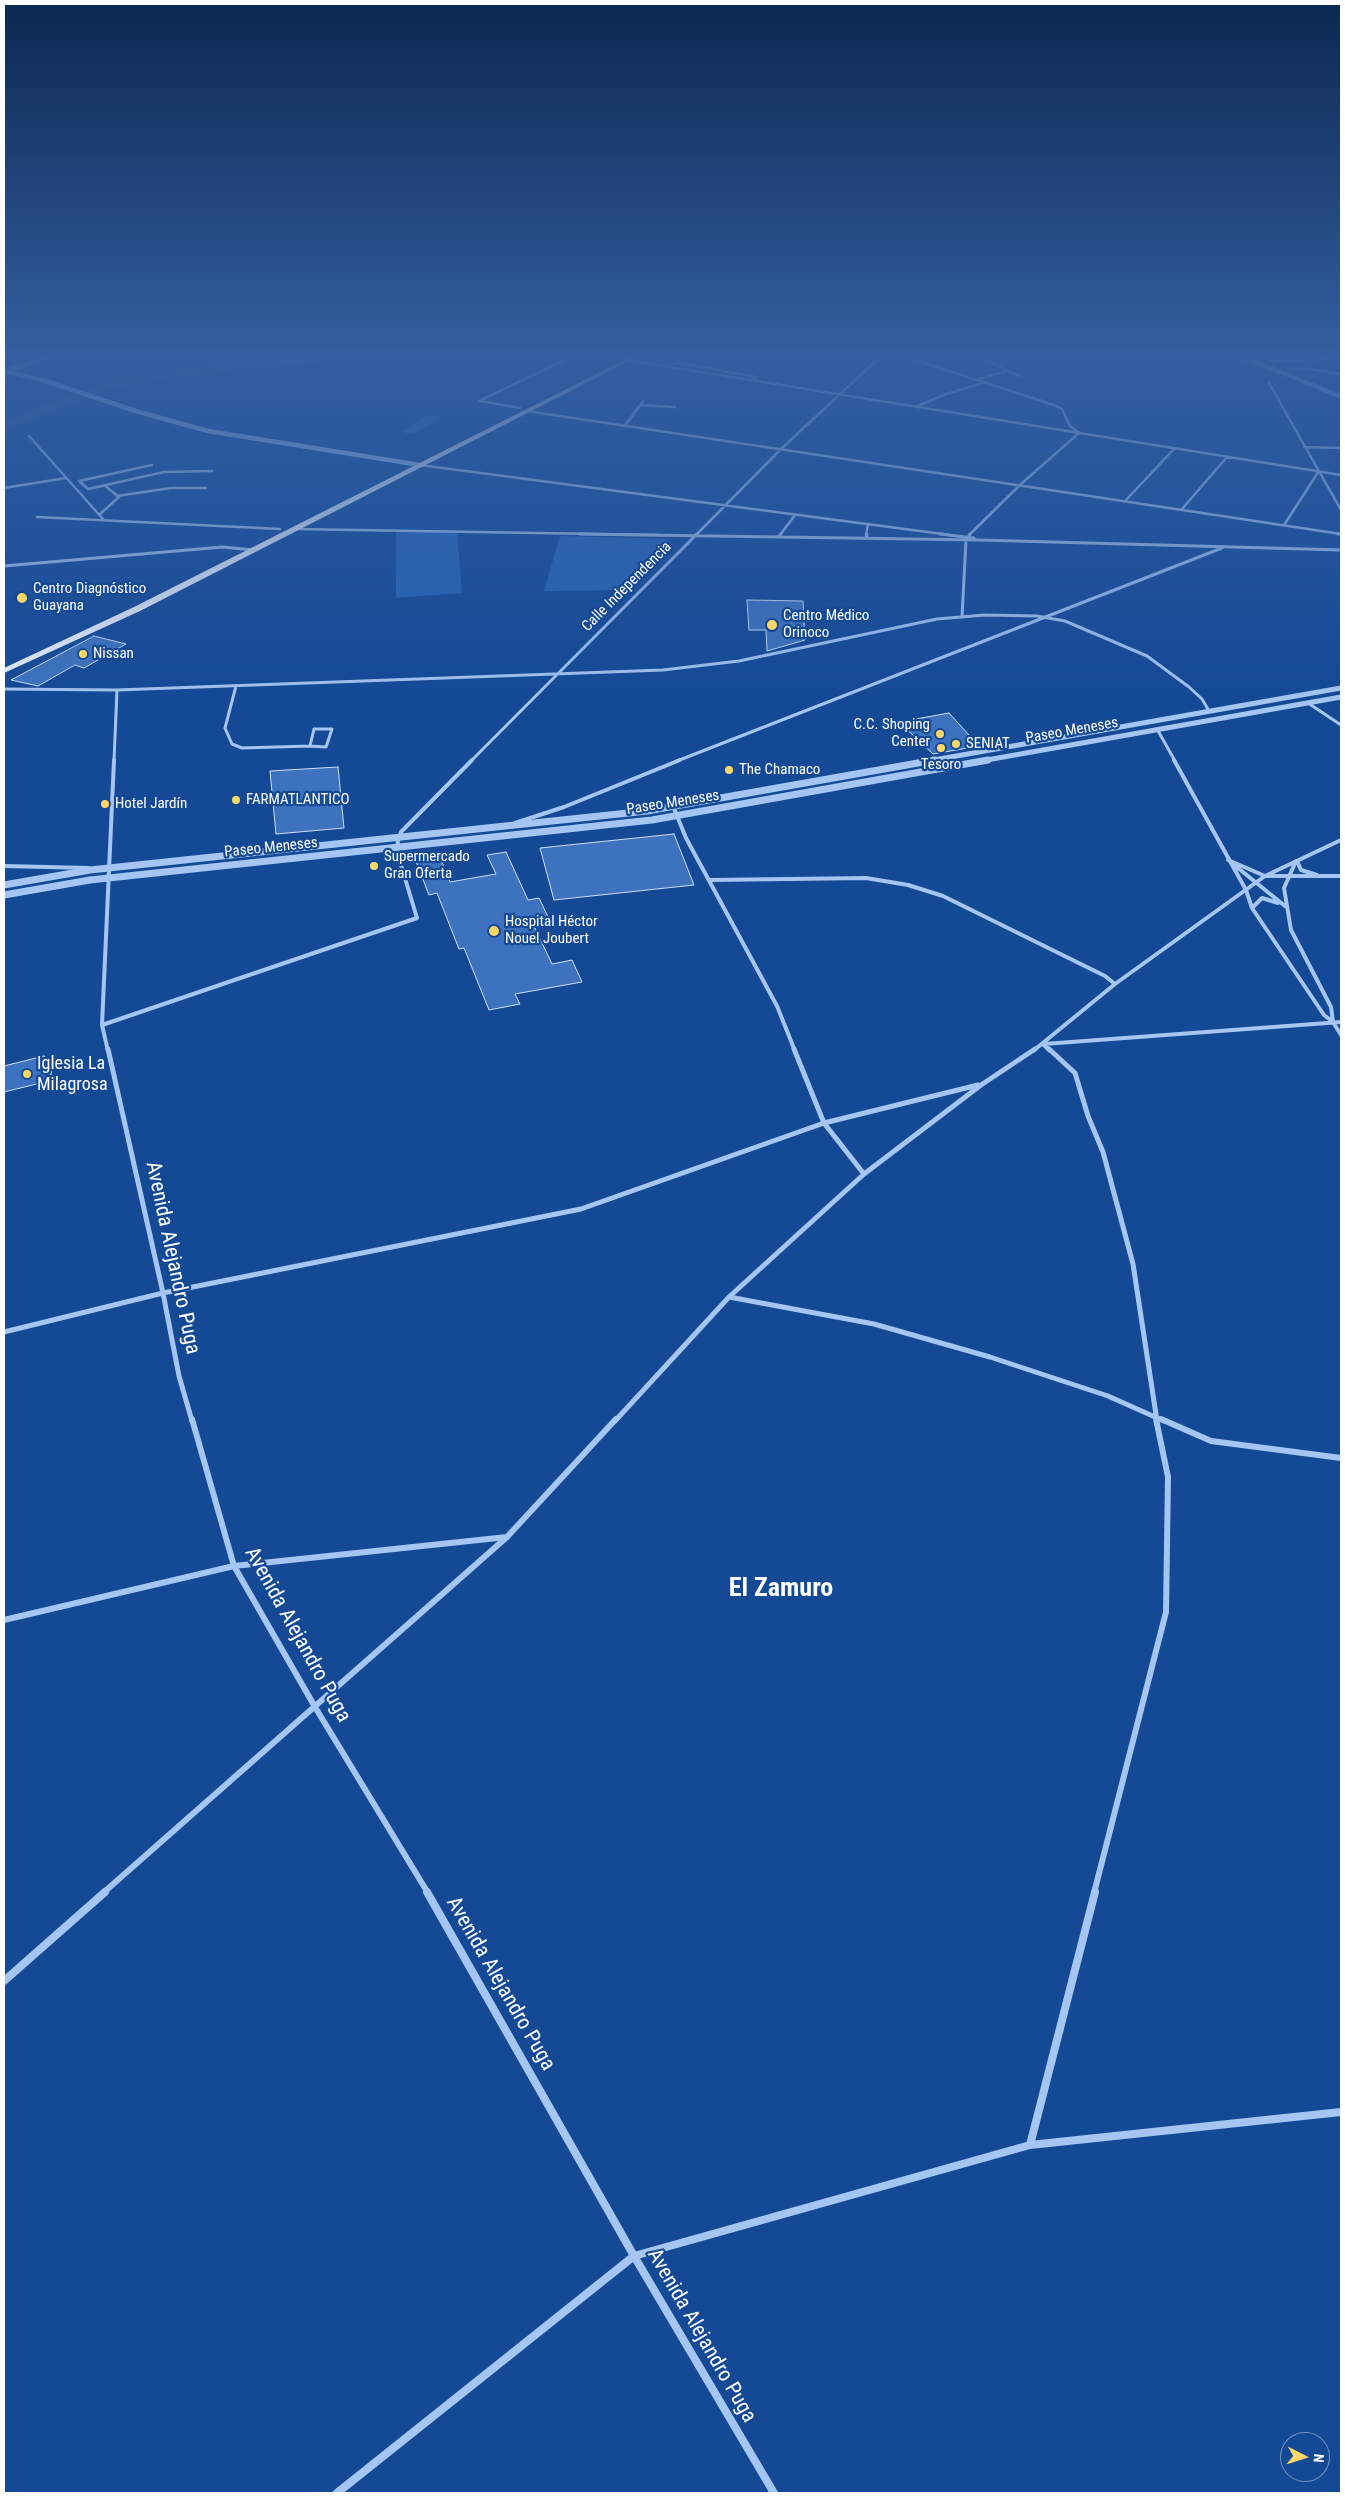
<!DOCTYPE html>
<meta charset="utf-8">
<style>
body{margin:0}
#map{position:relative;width:1345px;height:2497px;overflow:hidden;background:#144996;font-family:"Roboto Condensed",sans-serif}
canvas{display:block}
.frame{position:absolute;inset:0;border:5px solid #fff;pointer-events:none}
.north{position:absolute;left:1280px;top:2432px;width:50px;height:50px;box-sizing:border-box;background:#144996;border:1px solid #7292c0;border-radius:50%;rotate:95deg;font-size:14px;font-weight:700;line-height:20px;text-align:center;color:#fff}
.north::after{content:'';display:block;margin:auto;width:18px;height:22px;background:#ffd766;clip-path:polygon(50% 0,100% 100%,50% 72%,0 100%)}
</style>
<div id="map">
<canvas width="1345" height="2497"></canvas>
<div class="frame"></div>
<div class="north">N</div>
</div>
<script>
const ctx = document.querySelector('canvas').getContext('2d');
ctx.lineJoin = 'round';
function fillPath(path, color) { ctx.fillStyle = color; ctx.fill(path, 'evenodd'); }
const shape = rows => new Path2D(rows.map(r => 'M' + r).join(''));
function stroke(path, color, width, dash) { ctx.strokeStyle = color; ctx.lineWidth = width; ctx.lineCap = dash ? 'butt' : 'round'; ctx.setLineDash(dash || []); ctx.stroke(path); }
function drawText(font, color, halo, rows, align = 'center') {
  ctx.font = font + ' "Roboto Condensed",sans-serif'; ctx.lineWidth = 4.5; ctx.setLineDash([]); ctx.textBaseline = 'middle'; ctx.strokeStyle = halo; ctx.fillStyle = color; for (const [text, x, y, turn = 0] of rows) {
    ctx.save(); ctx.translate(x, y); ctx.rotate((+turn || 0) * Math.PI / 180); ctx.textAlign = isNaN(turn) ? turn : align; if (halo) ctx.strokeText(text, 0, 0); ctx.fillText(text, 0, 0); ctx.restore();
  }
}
fillPath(shape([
 [434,415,440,418,418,432,410,434,401,432,423,417],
 [396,531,457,531,462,593,396,598],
 [560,536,669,539,625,590,544,591]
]), '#2763b5');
fillPath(shape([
 [290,357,329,357,323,361,169,378,120,387,97,393,4,430,4,421,89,387,115,380,169,370,290,357]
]), '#2d548d');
const building = shape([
 [747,600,803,601,805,640,767,651,766,630,749,630,747,600],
 [94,636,126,644,84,668,75,665,38,686,11,680,94,636],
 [949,713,979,746,933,754,899,722,949,713],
 [338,767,344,828,276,834,270,771,338,767],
 [674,834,694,885,554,900,540,848,674,834],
 [506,852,528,900,539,898,550,921,533,924,552,964,572,960,582,982,515,994,520,1004,489,1010,464,948,459,949,437,893,429,895,415,859,439,855,450,882,496,874,487,855,506,852],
 [44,1056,53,1067,49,1081,4,1092,4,1066,44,1056]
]);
fillPath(building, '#3d73be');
stroke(building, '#cce1fd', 1);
stroke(shape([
 [607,357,1341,475],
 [906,357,1054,405,1062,409,1070,426,1079,433,1021,484,969,535],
 [1235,357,1279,373],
 [32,360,58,357],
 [1269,361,1341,358],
 [664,365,679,363,756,377,752,380],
 [1287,369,1310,369,1341,374],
 [1008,371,1019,376],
 [978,379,1008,371,981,357],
 [1269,383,1341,510],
 [479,401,571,357],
 [480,401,520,408],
 [640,405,675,407],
 [916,407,943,395,986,382],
 [527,411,1341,534],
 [625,426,643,401],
 [29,436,103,519],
 [1304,447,1341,448],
 [420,465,950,535],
 [79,481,88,489,164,472,212,471],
 [79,481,152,465],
 [4,488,66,478],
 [117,496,171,488,206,488],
 [1126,500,1175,448],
 [1182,509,1227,457],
 [99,515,119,497,104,485],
 [37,517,280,529],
 [1284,525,1319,471],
 [295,529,658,535],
 [696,535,781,449,880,357],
 [780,535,795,515],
 [866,535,868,524]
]), '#a5c6f2', 2.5);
stroke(shape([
 [580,534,980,540,1341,550],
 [940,534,974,538],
 [1338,534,1341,534],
 [778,537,781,534],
 [866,538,867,534],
 [4,566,222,547,254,550],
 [962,617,966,540,970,534],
 [236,686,225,728,232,744,242,748,310,746],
 [4,689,117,690,663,670,739,661,937,619,985,615,1037,616,1065,621,1147,656,1189,687,1202,699,1209,711],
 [1308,703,1341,725],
 [314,729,332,729,326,747,310,746,314,729],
 [1157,729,1175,761],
 [114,761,117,690],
 [471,761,697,534],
 [677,761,1222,548]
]), '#a5c6f2', 3);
stroke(shape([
 [1174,760,1246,890,1252,908,1324,1015,1333,1022,1341,1035],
 [673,806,686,838,777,1006,795,1051],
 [515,823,564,807,680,760],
 [1228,860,1265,876,1341,876],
 [1296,861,1284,888,1291,930,1331,1007,1333,1022],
 [1297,861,1301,870,1317,875],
 [1233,864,1285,906],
 [4,866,89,868],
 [710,880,866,878,908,885,943,896,1105,976,1115,984],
 [1252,908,1262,898,1278,903],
 [102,1025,417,918,397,852,398,840,401,832,472,760],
 [1043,1044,1050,1051],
 [1044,1044,1341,1022],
 [108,1051,102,1025,114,760],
 [1033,1051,1115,984,1265,876,1341,840]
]), '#a5c6f2', 4);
stroke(shape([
 [108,1049,163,1293,179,1376,192,1421],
 [794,1049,824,1123,864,1174],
 [1049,1049,1075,1073,1088,1116,1103,1152,1133,1264,1157,1421],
 [729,1297,874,1324,990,1357,1108,1396,1164,1421],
 [4,1332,163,1293,581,1209,824,1123,978,1085],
 [615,1421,729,1297,864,1174,981,1085,1035,1049]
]), '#a5c6f2', 5);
stroke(shape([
 [192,1419,234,1566,315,1707,428,1893],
 [1161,1419,1211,1441,1341,1458],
 [4,1620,234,1566,507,1537],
 [103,1893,507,1537,616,1419],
 [1094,1893,1166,1612,1168,1477,1156,1419]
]), '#a5c6f2', 6);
stroke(shape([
 [427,1892,634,2256,774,2493],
 [4,1981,105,1892],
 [1030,2145,1095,1892],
 [337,2493,634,2256,1030,2145,1341,2112]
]), '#a5c6f2', 8);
stroke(shape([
 [1245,357,1341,397],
 [9,370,30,364,32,360,25,357],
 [4,371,43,380,139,412,208,431,420,465]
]), '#a5c6f2', 4.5);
stroke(shape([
 [928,761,1341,688],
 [981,761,1341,697]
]), '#a5c6f2', 5);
stroke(shape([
 [4,885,90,870,647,811,935,760],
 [4,895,90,880,652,820,988,760]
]), '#a5c6f2', 7);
fillPath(shape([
 [630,357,637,357,140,611,4,673,4,668,134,607,630,357]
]), '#f0f5ff');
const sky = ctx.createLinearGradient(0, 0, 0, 707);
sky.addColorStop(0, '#0b2852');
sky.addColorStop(0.5, '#345fa0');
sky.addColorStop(1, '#345fa000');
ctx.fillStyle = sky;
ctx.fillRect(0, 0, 1345, 707);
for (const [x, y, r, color] of [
 [22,598,6,"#ffd766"],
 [772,625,6,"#ffd766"],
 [83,654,5,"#ffd766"],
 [940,734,5,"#ffd766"],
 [956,744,5,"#ffd766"],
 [941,748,5,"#ffd766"],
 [729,770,5,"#ffd766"],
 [236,800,5,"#ffd766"],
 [105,804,5,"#ffd766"],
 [374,866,5,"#ffd766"],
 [494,931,6,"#ffd766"],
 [27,1074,5,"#ffd766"]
]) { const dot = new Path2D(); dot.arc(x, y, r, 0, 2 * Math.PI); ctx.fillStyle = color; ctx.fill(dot); stroke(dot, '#144996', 2); }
drawText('15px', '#fff', '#144996', [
 ["Calle Independencia",627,587,-45],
 ["Paseo Meneses",1072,731,-10],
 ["Paseo Meneses",673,803,-9],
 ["Paseo Meneses",271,848,-6]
]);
drawText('15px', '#fff', '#144996', [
 ["Centro Diagnóstico",33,589],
 ["Guayana",33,606],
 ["Centro Médico",783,616],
 ["Orinoco",783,633],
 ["Nissan",93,654],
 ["C.C. Shoping",930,725,"right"],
 ["Center",930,742,"right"],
 ["SENIAT",966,744],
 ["Tesoro",941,765,"center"],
 ["The Chamaco",739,770],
 ["FARMATLANTICO",246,800],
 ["Hotel Jardín",115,804],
 ["Supermercado",384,857],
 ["Gran Oferta",384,874],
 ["Hospital Héctor",505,922],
 ["Nouel Joubert",505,939]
], 'left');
drawText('18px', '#fff', '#144996', [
 ["Iglesia La",37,1064],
 ["Milagrosa",37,1085]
], 'left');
drawText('21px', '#fff', '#144996', [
 ["Avenida Alejandro Puga",172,1258,78],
 ["Avenida Alejandro Puga",297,1635,61],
 ["Avenida Alejandro Puga",500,1984,60],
 ["Avenida Alejandro Puga",701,2336,60]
]);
drawText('bold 26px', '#fff', '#144996', [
 ["El Zamuro",781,1589]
]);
</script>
